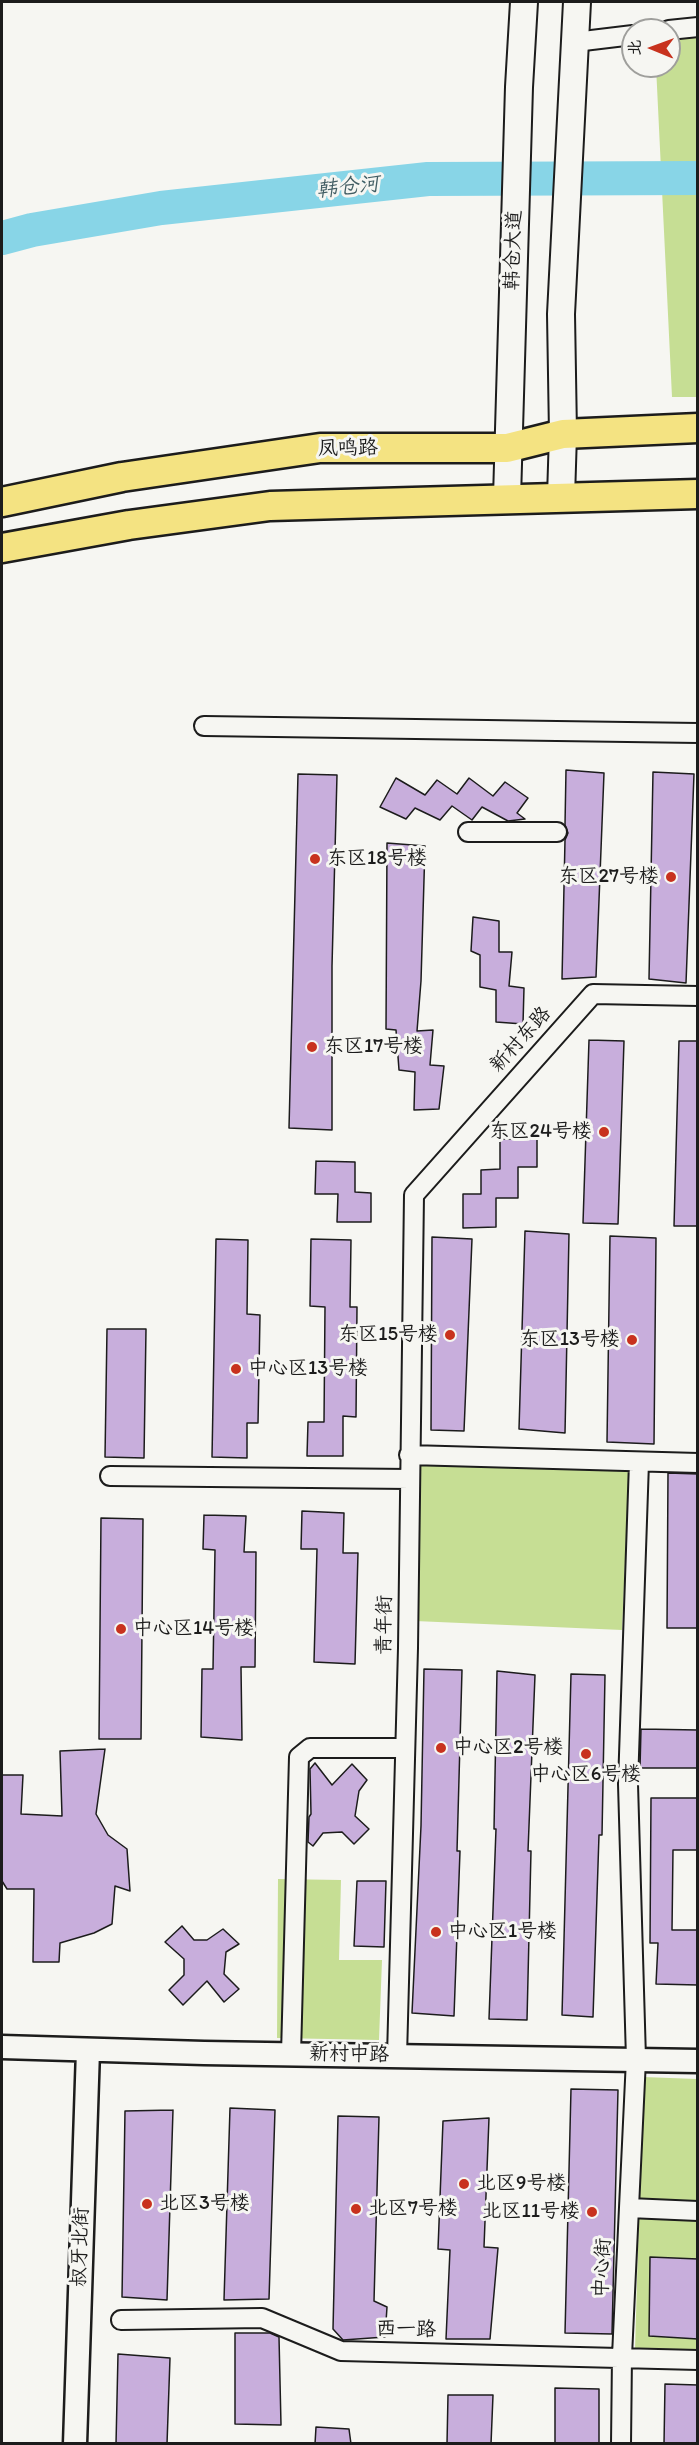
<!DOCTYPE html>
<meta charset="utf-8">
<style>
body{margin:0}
#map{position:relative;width:699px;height:2445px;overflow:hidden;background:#f6f6f2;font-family:Itim,"LXGW WenKai TC",sans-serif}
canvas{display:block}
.frame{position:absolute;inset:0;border:3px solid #1c1c1c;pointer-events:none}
.north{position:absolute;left:621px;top:18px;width:60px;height:60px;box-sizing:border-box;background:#f6f6f2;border:2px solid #9f9f9c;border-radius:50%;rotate:271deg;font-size:16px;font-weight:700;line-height:24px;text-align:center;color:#1c1c1c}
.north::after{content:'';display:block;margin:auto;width:21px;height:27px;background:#c8321e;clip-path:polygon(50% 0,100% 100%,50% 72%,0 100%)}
</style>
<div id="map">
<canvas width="699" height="2445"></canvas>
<div class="frame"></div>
<div class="north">北</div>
</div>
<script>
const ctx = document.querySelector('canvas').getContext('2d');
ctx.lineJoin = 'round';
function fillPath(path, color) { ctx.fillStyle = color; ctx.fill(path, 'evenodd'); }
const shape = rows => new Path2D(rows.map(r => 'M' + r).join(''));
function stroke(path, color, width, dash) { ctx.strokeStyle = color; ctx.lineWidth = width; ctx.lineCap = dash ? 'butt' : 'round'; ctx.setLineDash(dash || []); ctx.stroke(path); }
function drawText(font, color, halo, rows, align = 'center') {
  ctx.font = font + ' Itim,"LXGW WenKai TC",sans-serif'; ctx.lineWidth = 6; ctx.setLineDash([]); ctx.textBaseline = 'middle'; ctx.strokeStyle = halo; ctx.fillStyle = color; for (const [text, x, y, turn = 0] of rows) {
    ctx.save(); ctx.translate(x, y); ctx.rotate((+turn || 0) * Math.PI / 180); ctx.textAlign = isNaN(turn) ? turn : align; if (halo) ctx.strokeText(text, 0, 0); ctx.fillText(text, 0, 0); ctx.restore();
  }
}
fillPath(shape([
 [697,16,697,397,672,397,656,66,669,66,669,30,654,30,654,27],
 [421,1460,629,1468,622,1630,415,1621],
 [278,1879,341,1880,339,1960,382,1960,379,2040,277,2038],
 [643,2077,697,2079,697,2352,635,2350]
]), '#c6de94');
stroke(shape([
 [2,238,32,230,161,208,428,179,698,178]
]), '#88d5e7', 34);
const building = shape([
 [566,770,604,773,596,977,562,979,565,840,568,833,565,825,566,770],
 [653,772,694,774,686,983,649,979,653,772],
 [298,774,337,775,332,966,332,1130,289,1128,298,774],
 [396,778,425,795,437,780,457,794,469,778,493,796,505,782,528,798,517,813,525,819,508,821,482,807,472,820,452,806,440,820,415,808,406,819,380,807,396,778],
 [387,843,425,846,421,981,417,1031,433,1030,430,1065,444,1066,439,1109,414,1110,415,1072,399,1070,396,1030,386,1029,387,843],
 [473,917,499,921,499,952,512,952,509,986,524,988,523,1024,496,1022,496,990,480,987,480,955,471,951,473,917],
 [589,1040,624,1041,618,1224,583,1223,589,1040],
 [679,1041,698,1041,698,1226,674,1226,679,1041],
 [500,1139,537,1139,537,1167,518,1167,518,1198,496,1198,496,1227,463,1228,463,1194,481,1194,481,1170,500,1169,500,1139],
 [316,1161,355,1162,355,1192,371,1193,371,1222,337,1222,338,1194,315,1194,316,1161],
 [525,1231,569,1234,565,1433,519,1429,525,1231],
 [610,1236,656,1238,654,1444,607,1442,610,1236],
 [432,1237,472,1239,464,1431,431,1430,432,1237],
 [216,1239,248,1240,247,1314,260,1315,258,1423,247,1423,247,1458,212,1457,216,1239],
 [311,1239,351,1240,350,1307,357,1307,356,1417,343,1416,343,1456,307,1456,308,1422,324,1422,325,1307,310,1306,311,1239],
 [107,1329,146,1329,144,1458,105,1457,107,1329],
 [668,1473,698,1474,698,1628,667,1628,668,1473],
 [302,1511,344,1513,343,1553,358,1553,355,1664,314,1662,317,1549,301,1549,302,1511],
 [204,1515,246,1516,244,1552,256,1552,255,1667,241,1667,242,1740,201,1737,202,1669,213,1669,215,1550,203,1549,204,1515],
 [101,1518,143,1519,141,1739,99,1739,101,1518],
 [424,1669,462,1670,457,1851,460,1851,454,2016,412,2013,421,1826,424,1669],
 [497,1671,535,1675,528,1851,531,1851,527,2020,489,2019,496,1829,494,1829,497,1671],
 [571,1674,605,1675,602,1835,599,1835,593,2017,562,2015,571,1674],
 [641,1729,698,1730,698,1768,640,1768,641,1729],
 [105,1749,96,1814,108,1835,127,1849,130,1891,115,1886,112,1924,94,1933,60,1943,59,1962,33,1962,34,1889,7,1889,2,1881,2,1775,23,1775,21,1814,62,1816,60,1751,105,1749],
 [315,1763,332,1785,352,1764,367,1780,359,1791,355,1816,369,1829,354,1844,342,1832,323,1833,313,1846,308,1842,309,1817,311,1814,310,1769,315,1763],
 [651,1798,698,1798,698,1850,673,1850,672,1930,698,1930,698,1985,656,1984,658,1943,650,1943,651,1798],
 [357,1881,386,1881,384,1947,354,1946,357,1881],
 [182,1926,194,1940,207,1940,223,1929,239,1944,226,1952,224,1974,239,1989,224,2002,207,1981,183,2005,169,1990,184,1975,184,1959,165,1942,182,1926],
 [571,2089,618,2090,612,2334,565,2333,571,2089],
 [230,2108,275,2110,269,2299,224,2300,230,2108],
 [173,2110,167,2300,122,2297,125,2111,173,2110],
 [338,2116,379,2117,374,2301,387,2307,385,2337,343,2340,333,2329,338,2116],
 [489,2118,484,2247,498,2248,490,2339,446,2339,450,2250,438,2249,443,2121,489,2118],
 [650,2257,698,2259,698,2339,649,2336,650,2257],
 [235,2333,270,2333,279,2337,281,2425,235,2424,235,2333],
 [118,2354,170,2358,167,2444,116,2444,118,2354],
 [665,2384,698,2385,698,2444,664,2444,665,2384],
 [555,2388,599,2389,599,2444,555,2444,555,2388],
 [448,2395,493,2395,491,2444,447,2444,448,2395],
 [316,2427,349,2429,351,2444,315,2444,316,2427]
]);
fillPath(building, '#c8aedc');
stroke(building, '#1c1c1c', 1.5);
const minor = shape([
 [669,30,698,27],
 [575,42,633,35],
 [204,726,698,733],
 [468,832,557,832],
 [409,1455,698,1463],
 [110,1476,410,1479],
 [291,2054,299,1757,310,1748,404,1748],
 [397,2056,408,1648,414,1195,593,994,698,996],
 [629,2208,698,2211],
 [121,2320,262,2318,341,2351,698,2360],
 [621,2444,622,2356,636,2059,628,1784,639,1462]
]);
const tertiary = shape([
 [2,2047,204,2053,698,2061],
 [75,2444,88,2050]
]);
const secondary = shape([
 [561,497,563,434,561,314,577,2],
 [507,498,519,87,524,2]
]);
const primary = shape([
 [2,502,122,477,320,448,507,448,563,434,698,428],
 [2,548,129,525,270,506,698,494]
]);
stroke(minor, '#1c1c1c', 22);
stroke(tertiary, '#1c1c1c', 27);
stroke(secondary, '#1c1c1c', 30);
stroke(primary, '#1c1c1c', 33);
stroke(minor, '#f6f6f2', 18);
stroke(tertiary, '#f6f6f2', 22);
stroke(secondary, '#f6f6f2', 26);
stroke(primary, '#f4e382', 28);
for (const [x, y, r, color] of [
 [315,859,6,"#c8321e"],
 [671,877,6,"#c8321e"],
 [312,1047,6,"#c8321e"],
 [604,1132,6,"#c8321e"],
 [450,1335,6,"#c8321e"],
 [632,1340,6,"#c8321e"],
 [236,1369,6,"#c8321e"],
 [121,1629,6,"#c8321e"],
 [441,1748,6,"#c8321e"],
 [586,1754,6,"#c8321e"],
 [436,1932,6,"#c8321e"],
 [464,2184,6,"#c8321e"],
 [147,2204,6,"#c8321e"],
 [356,2209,6,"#c8321e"],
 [592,2212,6,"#c8321e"]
]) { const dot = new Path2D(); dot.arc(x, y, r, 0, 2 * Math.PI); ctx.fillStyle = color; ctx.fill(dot); stroke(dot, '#f6f6f2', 2); }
drawText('20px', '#1c1c1c', '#f6f6f2', [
 ["韩仓大道",514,250,-88],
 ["凤鸣路",348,449,-1],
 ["新村东路",521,1040,-48],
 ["青年街",385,1625,-89],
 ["新村中路",349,2055,1],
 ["叔牙北街",81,2247,-88],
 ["中心街",603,2268,-87],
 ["西一路",406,2330,1]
]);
drawText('20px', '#1c1c1c', '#f6f6f2', [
 ["东区18号楼",327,859],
 ["东区27号楼",659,877,"right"],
 ["东区17号楼",324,1047],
 ["东区24号楼",592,1132,"right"],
 ["东区15号楼",438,1335,"right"],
 ["东区13号楼",620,1340,"right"],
 ["中心区13号楼",248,1369],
 ["中心区14号楼",133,1629],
 ["中心区2号楼",453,1748],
 ["中心区6号楼",586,1775,"center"],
 ["中心区1号楼",448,1932],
 ["北区9号楼",476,2184],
 ["北区3号楼",159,2204],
 ["北区7号楼",368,2209],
 ["北区11号楼",580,2212,"right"]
], 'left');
drawText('italic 21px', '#425d63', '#f6f6f2', [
 ["韩仓河",348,188,-6]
]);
</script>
